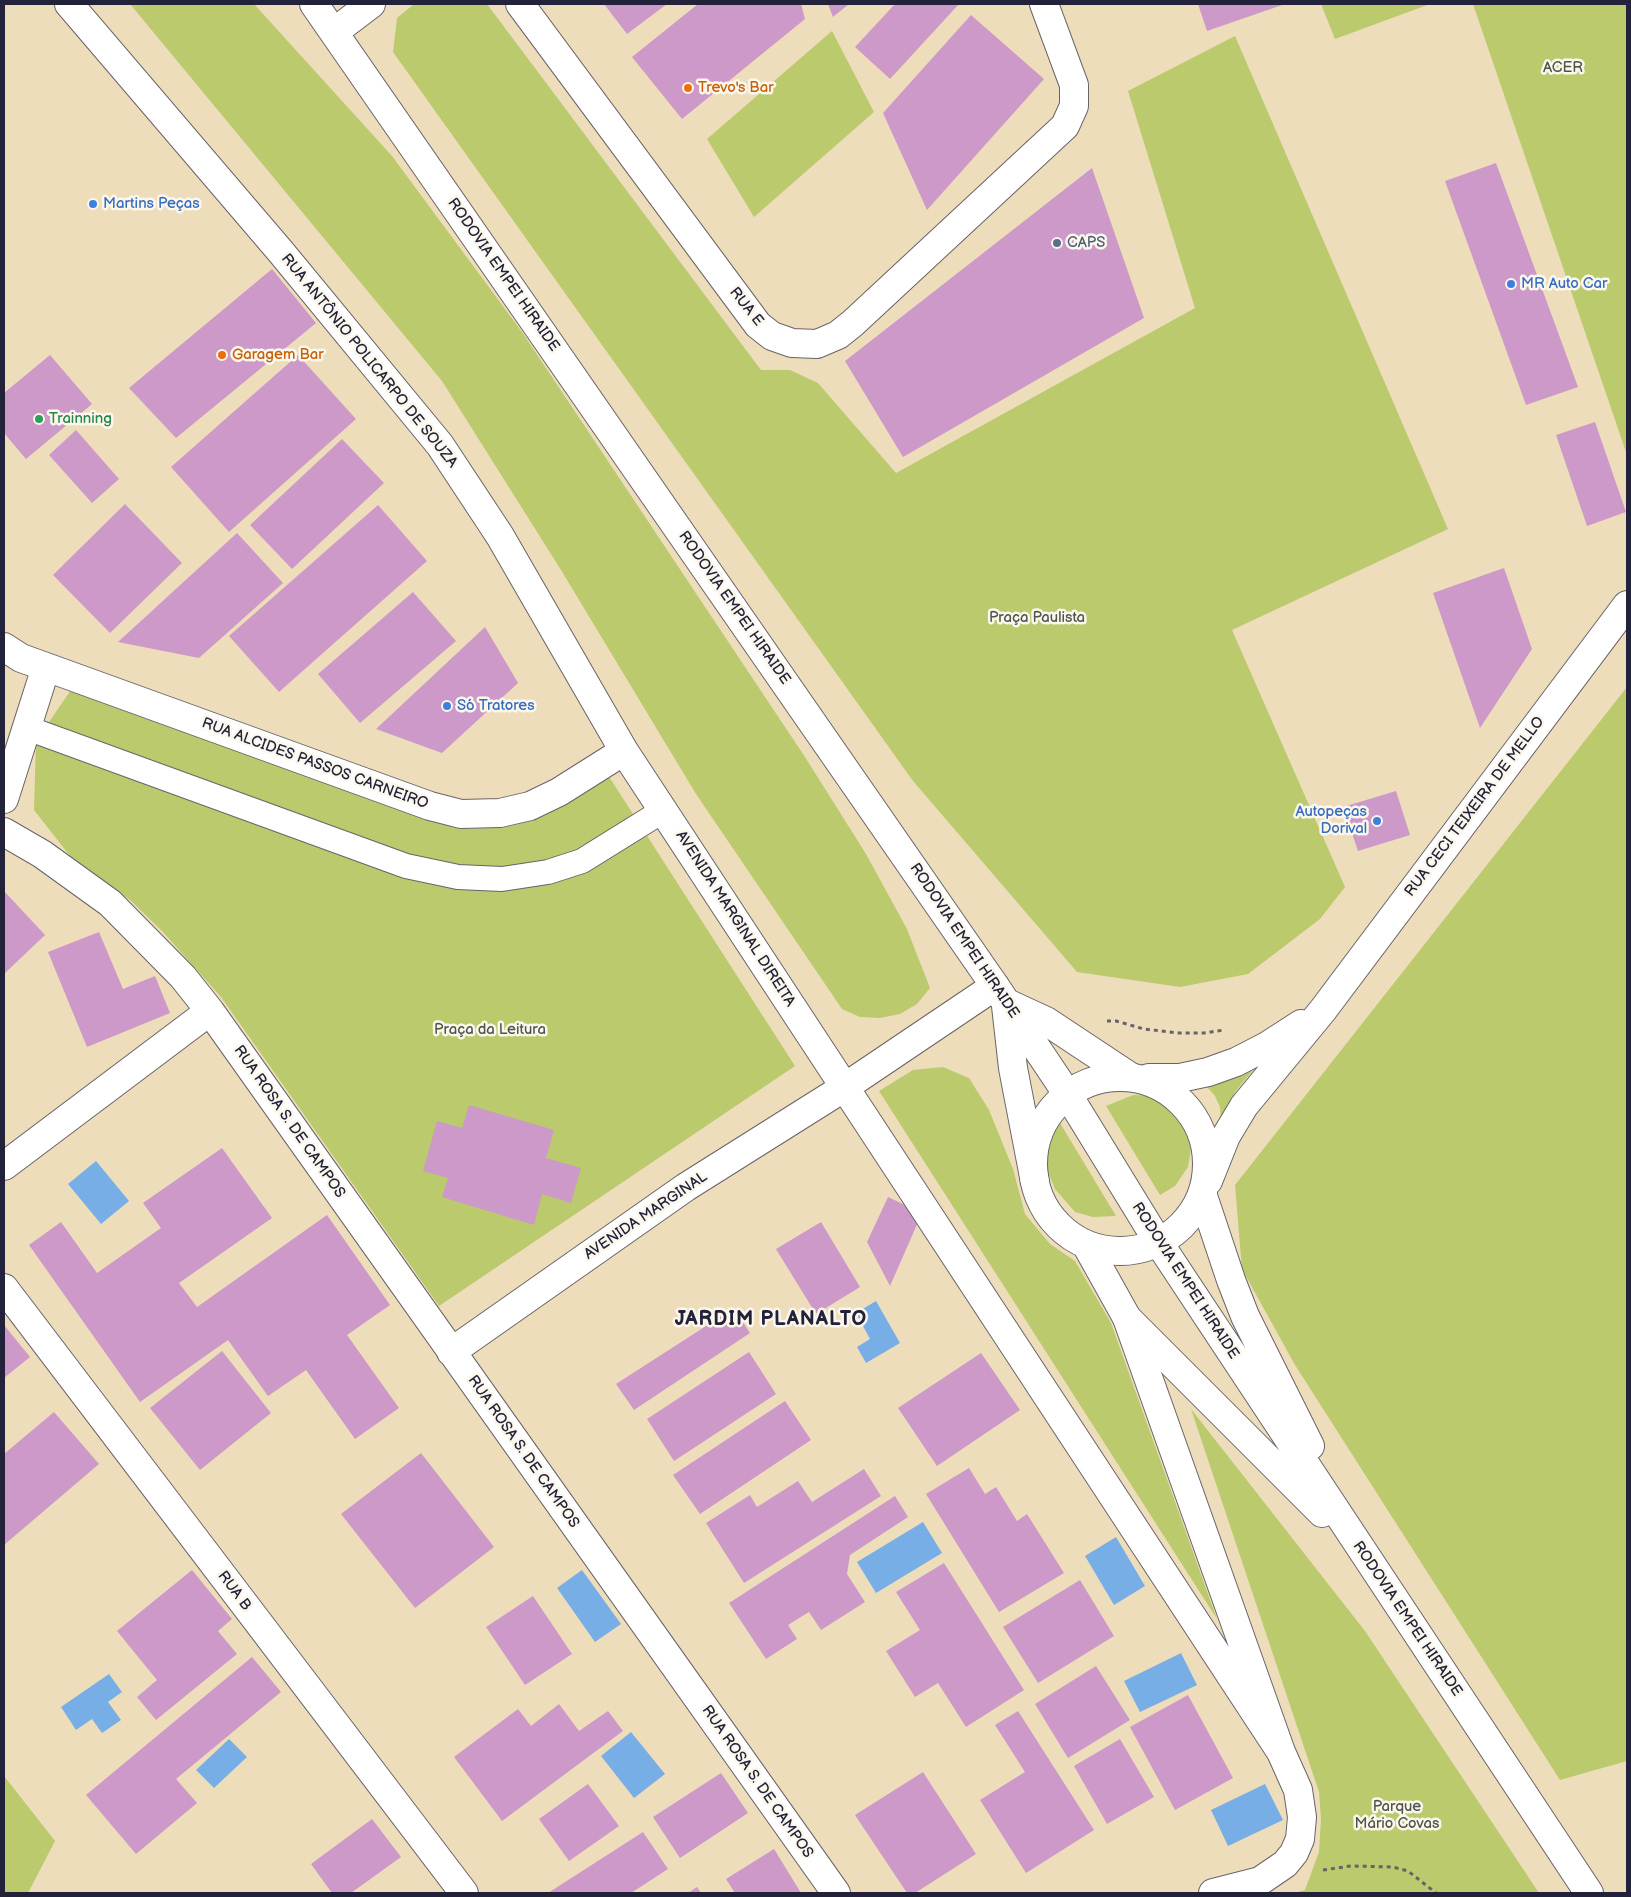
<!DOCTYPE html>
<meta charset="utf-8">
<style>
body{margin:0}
#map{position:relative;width:1631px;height:1897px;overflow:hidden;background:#edb;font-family:"Balsamiq Sans",sans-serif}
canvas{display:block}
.frame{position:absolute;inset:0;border:5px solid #22223b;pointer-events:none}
</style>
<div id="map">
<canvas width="1631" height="1897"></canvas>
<div class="frame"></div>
</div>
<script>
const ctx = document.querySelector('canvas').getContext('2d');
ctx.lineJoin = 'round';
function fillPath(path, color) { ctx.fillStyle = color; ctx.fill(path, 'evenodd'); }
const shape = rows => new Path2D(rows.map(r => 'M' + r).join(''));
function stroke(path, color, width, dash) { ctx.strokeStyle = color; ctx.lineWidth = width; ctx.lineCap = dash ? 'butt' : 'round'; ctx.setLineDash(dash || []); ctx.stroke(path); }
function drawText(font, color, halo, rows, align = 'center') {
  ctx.font = font + ' "Balsamiq Sans",sans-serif'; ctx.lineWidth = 5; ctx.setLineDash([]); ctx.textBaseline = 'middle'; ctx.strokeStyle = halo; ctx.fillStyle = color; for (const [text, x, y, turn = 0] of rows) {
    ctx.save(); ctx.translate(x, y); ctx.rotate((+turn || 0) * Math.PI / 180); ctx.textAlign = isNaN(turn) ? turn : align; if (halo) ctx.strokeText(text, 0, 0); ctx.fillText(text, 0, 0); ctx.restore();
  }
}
fillPath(shape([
 [130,4,254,4,392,156,522,332,805,757,866,854,907,929,930,988,917,1004,900,1014,880,1018,860,1017,842,1009,696,794,561,570,442,381],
 [414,4,487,4,761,370,790,370,818,383,896,473,1195,308,1128,91,1235,36,1448,529,1232,630,1345,887,1320,919,1248,974,1180,987,1077,972,913,781,393,52,397,18],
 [1321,4,1430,4,1335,39],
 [1473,4,1627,4,1627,455],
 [832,31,874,112,754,217,707,139],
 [73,687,304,770,422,818,458,829,493,828,520,822,606,772,795,1066,439,1306,221,997,162,931,130,900,70,856,34,810,36,741],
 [1627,687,1627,1761,1560,1780,1295,1365,1242,1269,1235,1185],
 [1266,1054,1235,1092,1221,1121,1220,1107,1215,1096,1209,1089,1198,1081],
 [943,1067,969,1078,989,1110,1013,1169,1025,1214,1050,1244,1075,1261,1111,1323,1217,1619,879,1091,913,1070],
 [1133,1095,1155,1096,1166,1103,1178,1114,1187,1129,1191,1148,1188,1167,1175,1186,1160,1195,1106,1106],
 [1060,1123,1116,1216,1093,1217,1075,1212,1055,1189,1048,1172,1046,1155,1047,1143,1051,1133],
 [1191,1409,1365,1631,1539,1893,1293,1893,1305,1890,1319,1852,1321,1819,1319,1792],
 [4,1776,55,1841,28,1893,4,1893]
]), '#baca6d');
fillPath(shape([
 [96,1161,129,1201,101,1224,68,1184],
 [876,1301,900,1343,866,1363,857,1347,870,1339,856,1313],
 [923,1522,942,1553,876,1593,857,1562],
 [1116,1537,1145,1586,1114,1605,1085,1556],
 [582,1570,621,1624,595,1642,557,1588],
 [1181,1653,1197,1685,1140,1712,1124,1681],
 [109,1674,122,1692,108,1702,121,1720,102,1733,92,1719,76,1730,61,1707],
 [631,1732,665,1774,634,1798,601,1756],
 [229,1739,247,1757,214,1788,196,1770],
 [1265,1784,1283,1820,1228,1846,1211,1810]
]), '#78aee6');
fillPath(shape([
 [604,4,667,4,627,34],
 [698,4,801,4,805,19,682,119,632,57],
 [828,4,849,4,833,17],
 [895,4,959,4,890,79,855,47],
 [1198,4,1285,4,1207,31],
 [971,15,1044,79,927,210,883,113],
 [1496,163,1578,387,1526,405,1445,181],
 [1092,168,1144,318,903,457,845,361],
 [272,269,316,323,176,438,129,388],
 [50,355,92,404,26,459,4,433,4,393],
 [298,355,356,419,229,532,171,467],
 [1595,422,1626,512,1587,526,1556,435],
 [76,430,119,479,92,503,49,455],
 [342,439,384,483,292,569,250,525],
 [125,504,182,563,110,633,53,575],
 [378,505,427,561,279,692,229,636],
 [237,533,283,583,199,658,118,642],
 [1504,568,1532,649,1480,728,1433,593],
 [413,592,456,641,360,723,318,674],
 [485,627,518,683,442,753,376,729],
 [1396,791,1410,835,1358,851,1343,807],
 [4,891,45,935,4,974],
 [99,932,123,989,155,976,170,1013,87,1047,48,952],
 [469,1105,554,1130,546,1158,581,1168,571,1203,542,1194,534,1225,442,1197,448,1178,423,1171,437,1121,462,1128],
 [222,1148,272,1218,179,1283,197,1307,327,1215,390,1305,347,1335,399,1408,355,1439,306,1370,268,1396,228,1340,140,1402,29,1245,61,1222,97,1273,161,1228,143,1203],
 [888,1197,922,1213,890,1286,867,1242],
 [821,1222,860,1287,816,1314,776,1249],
 [734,1308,750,1333,634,1410,616,1384],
 [4,1325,30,1357,4,1378],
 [222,1351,271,1413,200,1470,150,1408],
 [749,1352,776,1394,674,1461,647,1419],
 [981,1353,1020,1410,937,1466,898,1408],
 [785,1401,811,1440,700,1514,673,1475],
 [54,1412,99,1464,4,1545,4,1454],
 [421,1453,494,1547,415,1608,341,1514],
 [969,1468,985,1494,996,1487,1017,1521,1027,1514,1064,1573,999,1612,926,1494],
 [864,1469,881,1496,744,1583,706,1523,750,1495,757,1507,798,1481,812,1502],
 [895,1496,908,1517,850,1555,847,1574,865,1602,821,1630,809,1612,788,1625,797,1639,766,1659,729,1603],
 [944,1563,1024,1690,966,1727,938,1683,915,1697,886,1651,920,1630,896,1592],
 [192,1570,232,1619,218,1631,237,1654,156,1720,137,1697,157,1680,117,1631],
 [1080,1580,1114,1636,1038,1683,1003,1627],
 [533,1596,572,1654,525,1685,486,1627],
 [252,1657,281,1692,176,1779,197,1803,136,1854,86,1795],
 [1096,1666,1130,1720,1068,1758,1035,1704],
 [1188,1695,1233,1778,1175,1810,1130,1727],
 [559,1704,579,1731,608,1711,623,1731,502,1821,454,1757,518,1709,531,1726],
 [1018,1711,1094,1830,1026,1873,980,1800,1025,1772,995,1725],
 [1120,1739,1154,1797,1107,1824,1074,1766],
 [923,1772,976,1854,915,1893,907,1893,855,1815],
 [721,1773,748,1813,680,1858,653,1817],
 [588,1784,619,1826,569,1861,539,1819],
 [372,1819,401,1857,351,1893,332,1893,311,1864],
 [643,1832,668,1869,631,1893,548,1893],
 [774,1849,801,1893,735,1893,726,1879],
 [697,1887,701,1893,688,1893]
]), '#cc99c8');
const pedestrian = shape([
 [27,728,406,866,458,877,502,879,548,872,582,861,664,810]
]);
const minor = shape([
 [69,4,281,252,440,445,500,536,624,751,1281,1752],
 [520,4,758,325,772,336,792,343,817,344,838,335,853,323,1065,126,1074,106,1074,85,1044,4],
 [334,32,371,4],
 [4,647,21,658,46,667,430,806,461,814,500,813,530,806,559,792,624,751],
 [4,799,46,667],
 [4,832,42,854,110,903,183,977,210,1011,836,1893],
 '1033 1164a87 87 0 1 1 174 0a87 87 0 1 1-174 0Z',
 [1149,1078,1180,1078,1208,1072,1236,1062,1267,1046,1301,1024],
 [4,1166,210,1011],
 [1208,1181,1226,1136,1244,1106,1323,1010,1627,605],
 [4,1288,464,1893],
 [1127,1318,1281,1752,1298,1790,1302,1817,1300,1839,1294,1853,1285,1864,1260,1881,1213,1893],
 [451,1352,686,1187,845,1087,995,986]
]);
const primary = shape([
 [314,4,995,986,1068,1095,1157,1240,1589,1893],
 [1007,1003,1046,1021,1129,1076],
 [1006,1006,1013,1068,1035,1182],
 [1203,1196,1231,1280,1245,1316,1310,1446],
 [1088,1248,1127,1318,1322,1513]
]);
stroke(pedestrian, '#696368', 26);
stroke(minor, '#696368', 30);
stroke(primary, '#696368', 30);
stroke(shape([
 [1107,1021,1116,1021,1144,1029,1179,1033,1204,1033,1224,1030],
 [1323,1870,1351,1866,1393,1867,1408,1871,1436,1893]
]), '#696368', 3, [4, 4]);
stroke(pedestrian, '#fff', 24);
stroke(minor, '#fff', 28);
stroke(primary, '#fff', 28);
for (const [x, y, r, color] of [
 [688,88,5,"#e8710a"],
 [93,204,5,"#3f7fe0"],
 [1057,243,5,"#5c6f8a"],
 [1511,284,5,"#3f7fe0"],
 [222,355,5,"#e8710a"],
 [39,419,5,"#2e9e5b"],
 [447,706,5,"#3f7fe0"],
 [1377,821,5,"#3f7fe0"]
]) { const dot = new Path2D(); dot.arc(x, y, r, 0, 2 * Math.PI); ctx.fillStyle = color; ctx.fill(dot); stroke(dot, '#fbf7ec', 2); }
drawText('15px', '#50544a', '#fbf7ec', [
 ["ACER",1563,68],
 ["Praça Paulista",1037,618],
 ["Praça da Leitura",490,1030],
 ["Parque",1397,1807],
 ["Mário Covas",1397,1824]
]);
drawText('15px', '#c56008', '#fbf7ec', [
 ["Trevo's Bar",698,88],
 ["Garagem Bar",232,355]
], 'left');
drawText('15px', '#366cbe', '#fbf7ec', [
 ["Martins Peças",103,204],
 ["MR Auto Car",1521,284],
 ["Só Tratores",457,706],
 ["Autopeças",1367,812,"right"],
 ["Dorival",1367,829,"right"]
], 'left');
drawText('15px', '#4e5e75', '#fbf7ec', [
 ["CAPS",1067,243]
], 'left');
drawText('15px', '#22223b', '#fbf7ec', [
 ["RODOVIA EMPEI HIRAIDE",503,275,55],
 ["RUA E",746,307,51],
 ["RUA ANTÔNIO POLICARPO DE SOUZA",369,361,51],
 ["RODOVIA EMPEI HIRAIDE",734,608,55],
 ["RUA ALCIDES PASSOS CARNEIRO",315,764,20],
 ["RUA CECI TEIXEIRA DE MELLO",1475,807,-53],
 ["AVENIDA MARGINAL DIREITA",735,919,57],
 ["RODOVIA EMPEI HIRAIDE",964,941,56],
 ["RUA ROSA S. DE CAMPOS",289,1122,55],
 ["AVENIDA MARGINAL",646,1216,-34],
 ["RODOVIA EMPEI HIRAIDE",1185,1281,57],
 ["RUA ROSA S. DE CAMPOS",523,1452,55],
 ["RUA B",234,1591,53],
 ["RODOVIA EMPEI HIRAIDE",1407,1619,56],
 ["RUA ROSA S. DE CAMPOS",757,1782,55]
]);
drawText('15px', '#27864d', '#fbf7ec', [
 ["Trainning",49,419]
], 'left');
ctx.letterSpacing = '1px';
drawText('bold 20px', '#22223b', '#fbf7ec', [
 ["JARDIM PLANALTO",771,1320]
]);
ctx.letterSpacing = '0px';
</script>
